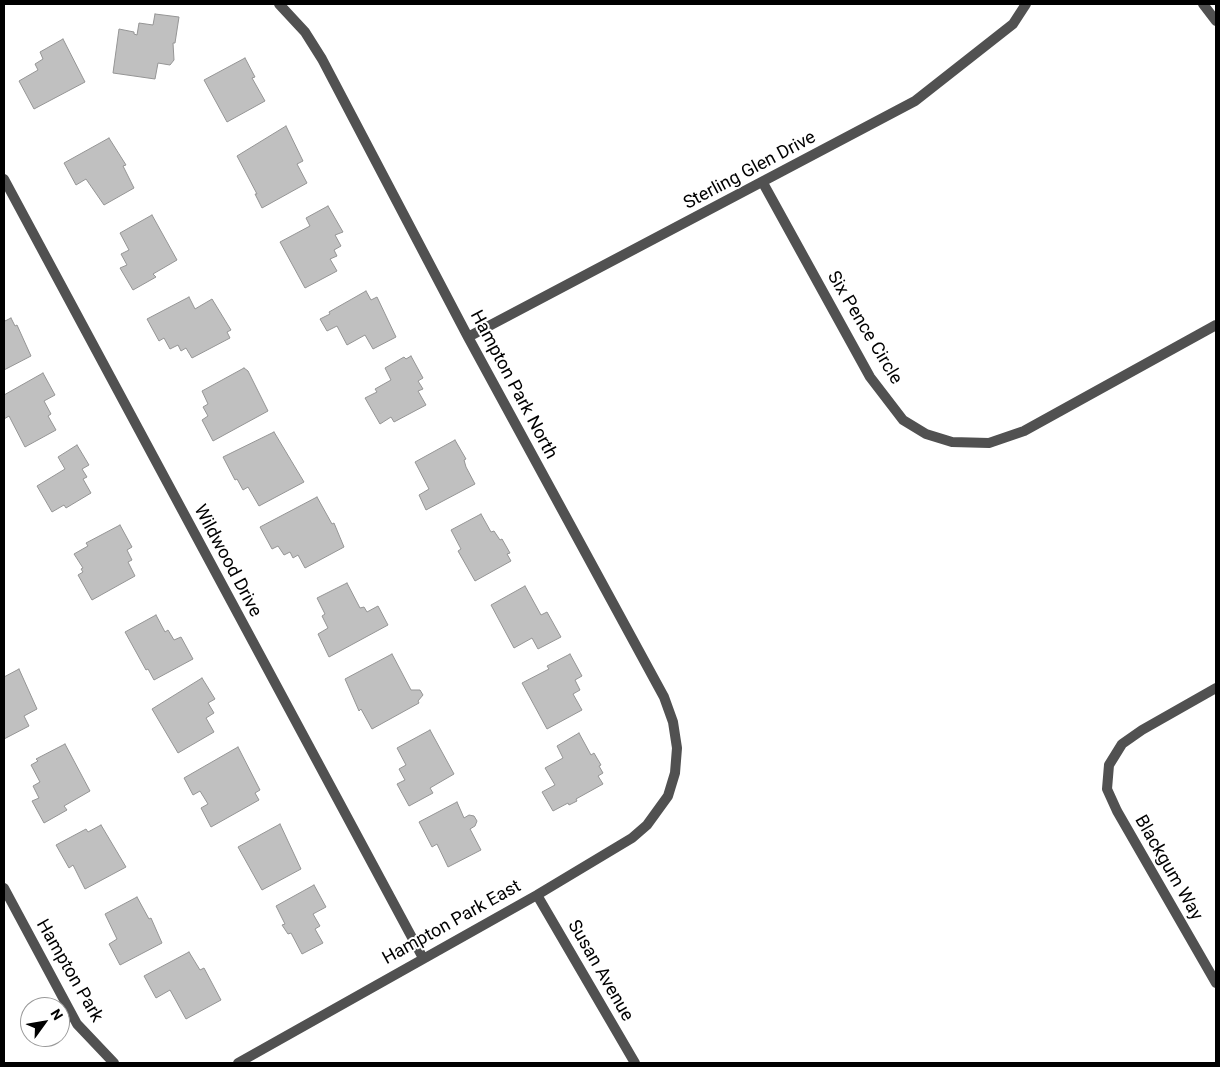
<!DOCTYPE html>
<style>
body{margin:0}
#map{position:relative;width:1220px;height:1067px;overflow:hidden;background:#fff;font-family:Roboto,sans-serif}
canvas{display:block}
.frame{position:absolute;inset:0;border:5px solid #000;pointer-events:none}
.north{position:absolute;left:20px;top:997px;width:50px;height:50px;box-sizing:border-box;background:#fff;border:1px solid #999;border-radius:50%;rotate:58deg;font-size:14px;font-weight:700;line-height:20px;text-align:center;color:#000}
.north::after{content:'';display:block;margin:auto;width:18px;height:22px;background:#000;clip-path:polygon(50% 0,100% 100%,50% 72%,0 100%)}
</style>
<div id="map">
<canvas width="1220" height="1067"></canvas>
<div class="frame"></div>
<div class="north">N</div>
</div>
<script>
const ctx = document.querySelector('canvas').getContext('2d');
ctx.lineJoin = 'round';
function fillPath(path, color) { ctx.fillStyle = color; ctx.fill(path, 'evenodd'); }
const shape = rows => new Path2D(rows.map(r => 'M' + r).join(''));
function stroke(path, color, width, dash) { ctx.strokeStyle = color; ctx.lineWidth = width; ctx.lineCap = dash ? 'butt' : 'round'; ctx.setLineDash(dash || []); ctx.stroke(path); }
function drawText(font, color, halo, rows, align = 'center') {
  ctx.font = font + ' Roboto,sans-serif'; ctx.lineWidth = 4; ctx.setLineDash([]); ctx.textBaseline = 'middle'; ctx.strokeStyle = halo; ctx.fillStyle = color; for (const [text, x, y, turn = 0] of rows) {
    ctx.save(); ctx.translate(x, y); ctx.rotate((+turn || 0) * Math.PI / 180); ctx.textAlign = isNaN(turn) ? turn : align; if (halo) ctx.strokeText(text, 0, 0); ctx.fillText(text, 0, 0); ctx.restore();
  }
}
const building = shape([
 [155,14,179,17,175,43,173,43,174,60,170,65,158,63,155,79,113,73,119,29,134,32,134,34,137,35,139,23,153,25,155,14],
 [63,39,85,82,34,109,19,81,38,70,35,64,43,59,40,52,63,39],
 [245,58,255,77,252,78,265,101,227,122,204,80,245,58],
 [286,126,303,161,297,164,307,183,262,208,255,194,257,194,237,156,286,126],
 [109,138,126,165,123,166,134,188,104,205,86,179,76,185,64,163,109,138],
 [328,206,343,232,335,235,341,246,334,250,337,256,330,259,337,271,305,288,280,242,310,226,306,218,328,206],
 [152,215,177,260,153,274,156,277,133,290,120,268,127,265,121,254,129,250,120,233,152,215],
 [366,291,371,300,377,297,396,337,373,349,365,335,347,345,337,326,327,331,320,319,330,314,329,312,366,291],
 [189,297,195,309,212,299,231,330,227,332,230,338,192,358,186,348,181,351,178,345,170,349,164,338,159,341,147,319,189,297],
 [11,318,15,326,17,325,31,356,4,370,4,319,5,321,11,318],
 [411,356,423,378,418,381,423,389,418,391,426,405,394,422,391,417,380,424,365,398,377,392,375,389,391,380,385,368,404,357,406,359,411,356],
 [244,368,248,371,268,411,213,441,202,420,208,416,203,407,208,404,202,391,244,368],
 [43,373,55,395,44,401,51,414,48,416,56,430,25,447,9,416,4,419,4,395,43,373],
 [274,432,304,482,259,506,248,487,243,490,237,479,235,480,223,457,274,432],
 [455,440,466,459,464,460,466,467,475,484,426,510,419,495,429,489,415,462,455,440],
 [77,445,89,465,82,469,87,477,83,479,91,493,66,508,64,505,52,512,37,486,65,469,58,457,77,445],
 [317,497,332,524,334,523,344,547,305,568,298,555,293,558,290,552,284,555,278,546,272,549,260,527,317,497],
 [481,514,491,532,494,531,500,540,502,539,510,553,507,554,511,561,475,581,458,551,461,549,451,530,481,514],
 [120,525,132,547,127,550,132,560,128,562,135,576,92,600,78,575,83,572,81,569,83,568,74,554,88,546,86,543,120,525],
 [347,583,360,608,364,607,367,612,378,606,388,625,329,657,318,634,328,628,322,616,325,614,317,598,347,583],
 [525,586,541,615,547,612,561,637,538,649,532,638,514,648,491,605,525,586],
 [156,615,165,632,168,630,174,640,181,637,193,659,154,680,148,669,146,670,125,632,156,615],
 [392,654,411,690,420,690,423,695,418,701,419,703,372,729,361,709,359,711,345,679,392,654],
 [570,654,582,676,575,680,580,690,573,694,582,710,547,729,522,683,549,669,547,666,570,654],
 [19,669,37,709,24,716,29,726,4,739,4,677,19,669],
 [202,678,215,699,208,703,214,713,206,718,214,732,178,753,152,709,202,678],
 [430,730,454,774,430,788,433,793,409,806,397,784,405,780,399,769,406,765,397,748,430,730],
 [579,733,591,755,594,753,601,765,599,766,603,773,598,776,603,784,576,799,577,801,569,805,568,803,553,811,542,792,555,785,545,768,563,758,557,746,579,733],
 [65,744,90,791,64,806,67,810,44,823,32,801,39,798,33,786,40,782,31,765,38,761,36,759,65,744],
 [238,747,260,790,255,793,259,800,211,827,201,808,208,804,200,791,193,795,184,778,238,747],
 [457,802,464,818,469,815,474,816,477,821,475,826,470,829,481,850,448,867,437,844,432,847,419,822,457,802],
 [280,824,301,869,262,890,238,847,280,824],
 [101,825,126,867,85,889,73,865,69,868,56,845,86,829,88,832,101,825],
 [314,885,326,907,313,914,320,926,315,929,323,943,302,954,291,933,288,934,282,925,285,924,276,906,314,885],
 [137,897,149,919,151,918,162,943,120,965,109,944,117,939,105,914,137,897],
 [189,952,200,970,204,968,221,1000,186,1019,170,990,156,998,144,976,189,952]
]);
fillPath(building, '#c0c0c0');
stroke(building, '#959595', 1);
stroke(shape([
 [1203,4,1216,21],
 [4,179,423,958],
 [763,183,870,377,903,420,926,434,952,442,989,443,1024,431,1216,325],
 [468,337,915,101,1013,24,1026,4],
 [1216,688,1142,730,1122,744,1109,765,1107,789,1117,811,1216,983],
 [4,888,77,1024,114,1063],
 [537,895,635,1063],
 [238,1063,537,895,632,838,647,825,668,796,675,773,677,748,673,722,664,697,468,337,322,59,305,32,279,4]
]), '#515151', 10);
drawText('18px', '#000', '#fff', [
 ["Sterling Glen Drive",750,171,-28],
 ["Six Pence Circle",864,328,59],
 ["Hampton Park North",513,385,62],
 ["Wildwood Drive",227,561,62],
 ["Blackgum Way",1168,868,60],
 ["Hampton Park East",452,923,-29],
 ["Hampton Park",69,971,60],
 ["Susan Avenue",600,971,60]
]);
</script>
